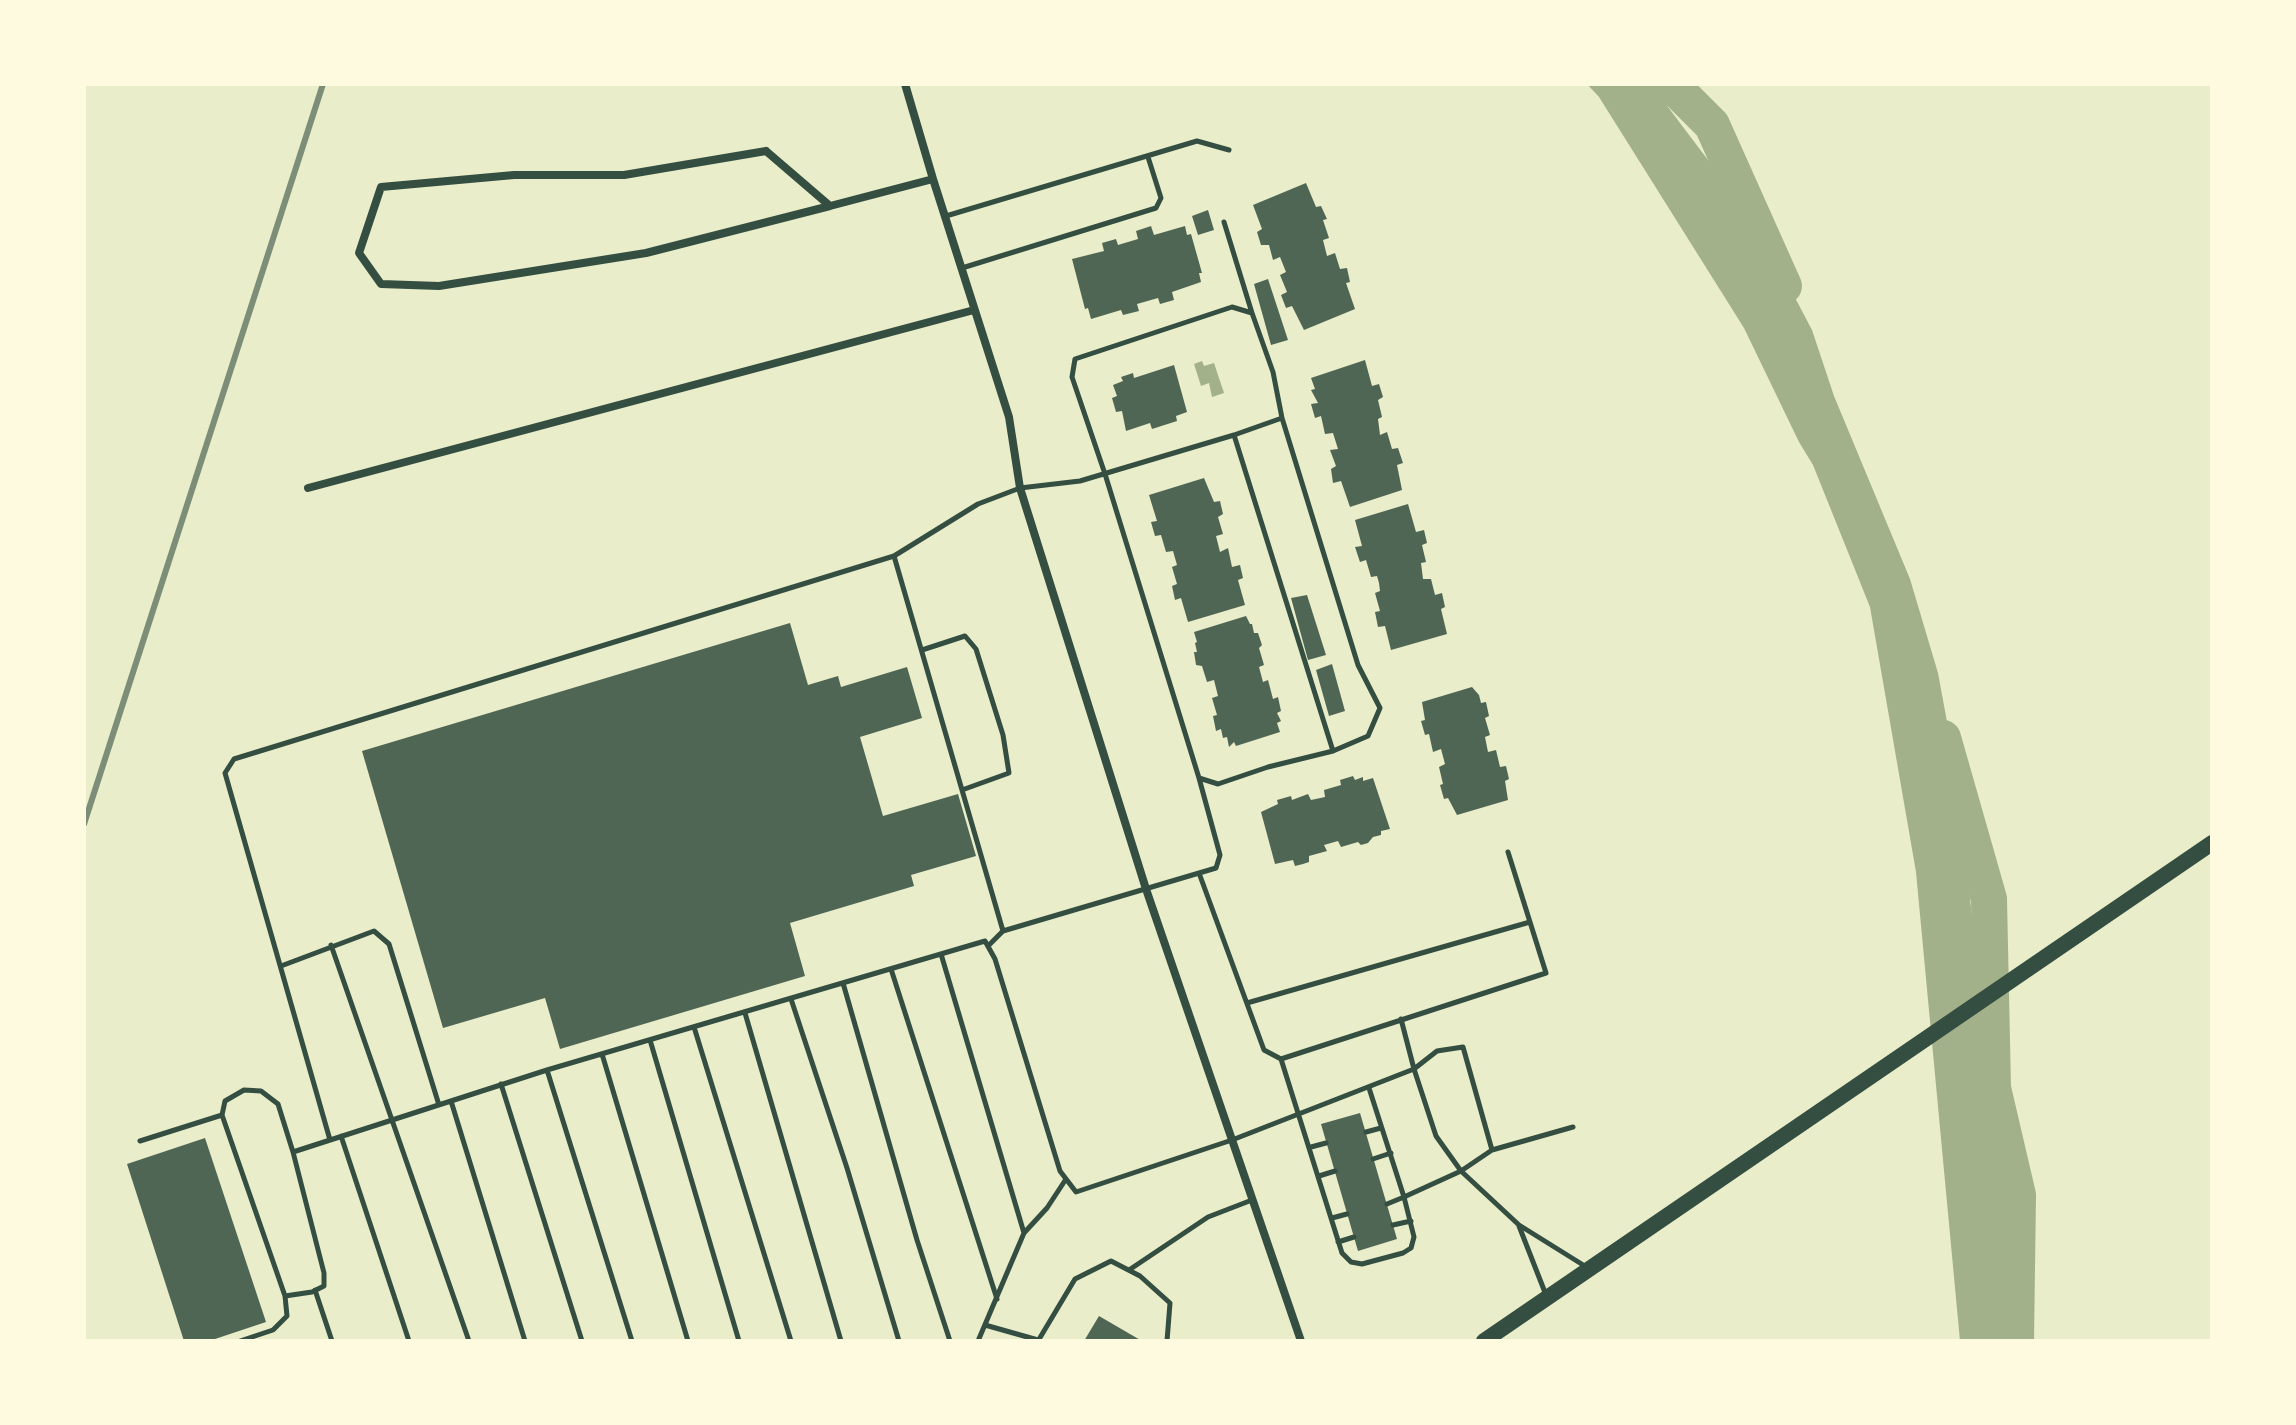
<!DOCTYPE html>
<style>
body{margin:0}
#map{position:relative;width:2296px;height:1425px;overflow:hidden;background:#e9edc9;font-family:Raleway,sans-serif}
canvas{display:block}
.frame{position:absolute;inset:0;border:86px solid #fefae0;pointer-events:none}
</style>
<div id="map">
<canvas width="2296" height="1425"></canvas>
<div class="frame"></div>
</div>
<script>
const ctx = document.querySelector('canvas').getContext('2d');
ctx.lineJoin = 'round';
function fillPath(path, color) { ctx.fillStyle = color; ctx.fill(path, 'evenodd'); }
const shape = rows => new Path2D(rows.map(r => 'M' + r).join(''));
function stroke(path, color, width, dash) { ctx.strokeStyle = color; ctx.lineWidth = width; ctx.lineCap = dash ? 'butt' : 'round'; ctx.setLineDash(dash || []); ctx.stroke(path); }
fillPath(shape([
 [1587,84,1656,84,1668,107,1714,168,1772,254,1812,330,1834,396,1910,579,1938,673,1955,765,1996,1130,2011,1209,2021,1341,1960,1341,1916,872,1870,607,1813,465,1799,442,1744,328,1599,97],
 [1202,361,1204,366,1214,363,1224,393,1212,397,1209,383,1201,386,1194,364]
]), '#a3b18a');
stroke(shape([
 [1671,84,1712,125,1784,286],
 [1943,738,1989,899,1993,1088,2018,1195,2016,1341]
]), '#a3b18a', 36);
fillPath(shape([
 [1306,183,1316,207,1321,206,1327,219,1323,220,1329,238,1323,240,1327,256,1335,253,1340,269,1347,268,1350,282,1346,283,1355,309,1304,330,1292,306,1286,308,1281,295,1287,292,1280,275,1286,272,1280,257,1273,260,1269,245,1261,245,1257,232,1262,229,1253,205],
 [1208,210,1214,230,1198,235,1192,216],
 [1151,226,1154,235,1185,226,1187,235,1191,234,1202,273,1199,273,1201,282,1172,292,1174,300,1160,304,1158,298,1137,304,1139,311,1123,315,1121,310,1091,319,1088,308,1085,309,1072,259,1104,251,1102,243,1116,239,1118,245,1138,239,1136,231],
 [1268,279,1288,340,1271,345,1254,284],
 [1365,360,1372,386,1379,384,1383,397,1378,400,1382,417,1378,419,1380,435,1387,432,1392,449,1398,448,1403,463,1397,465,1402,490,1350,507,1341,481,1333,483,1331,469,1336,466,1330,450,1338,449,1333,433,1325,434,1321,416,1315,418,1311,404,1318,403,1311,390,1315,389,1311,378],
 [1174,365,1187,412,1176,416,1177,421,1152,429,1150,423,1126,431,1122,411,1116,412,1112,398,1117,396,1113,385,1123,381,1121,377,1133,373,1134,378],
 [1204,478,1214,502,1220,501,1223,514,1218,517,1223,534,1216,536,1220,552,1228,548,1232,567,1240,565,1243,578,1238,580,1245,605,1188,622,1181,598,1175,600,1172,586,1177,584,1172,567,1177,565,1173,551,1166,552,1161,535,1155,536,1151,522,1157,521,1149,495],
 [1408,504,1416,532,1424,530,1427,543,1422,545,1426,562,1421,563,1423,579,1431,579,1435,595,1442,593,1445,607,1441,609,1447,634,1391,650,1385,626,1378,627,1375,612,1380,611,1375,593,1380,591,1379,583,1377,576,1371,577,1366,560,1360,562,1355,547,1362,546,1355,520],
 [1307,595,1326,655,1308,660,1291,598],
 [1246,616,1250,624,1252,624,1254,633,1258,633,1262,645,1259,648,1264,665,1259,667,1263,682,1268,680,1273,699,1278,697,1281,711,1277,713,1281,721,1277,723,1280,732,1236,746,1234,742,1229,747,1227,737,1223,738,1221,729,1216,731,1213,716,1217,715,1212,698,1218,696,1214,680,1207,682,1202,666,1196,665,1194,652,1197,652,1195,643,1197,642,1194,632],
 [790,623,808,685,838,676,841,687,907,667,922,718,860,737,883,816,958,794,976,856,911,875,914,886,790,923,805,976,560,1049,545,998,443,1028,362,751],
 [1332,664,1345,711,1329,716,1316,670],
 [1472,687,1479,695,1481,703,1486,702,1489,716,1485,718,1490,735,1485,737,1488,752,1496,750,1500,767,1506,766,1509,779,1505,781,1508,800,1457,815,1448,798,1444,799,1440,785,1443,784,1439,767,1445,764,1441,749,1433,752,1429,734,1425,735,1421,721,1425,720,1422,702],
 [1353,776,1355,780,1363,777,1363,781,1373,778,1390,829,1381,831,1381,835,1373,837,1368,843,1361,845,1358,842,1341,847,1338,841,1324,845,1327,851,1309,856,1309,862,1303,864,1295,866,1293,860,1275,864,1261,812,1278,804,1277,800,1291,796,1292,800,1308,794,1311,800,1325,797,1324,790,1341,785,1340,780],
 [1360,1113,1397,1239,1358,1251,1321,1124],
 [205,1138,266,1322,209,1341,184,1341,127,1164],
 [1099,1316,1142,1341,1084,1341]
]), '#4f6655');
stroke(shape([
 [946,216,1197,141,1229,150],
 [1224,222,1252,313],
 [962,268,1156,208,1161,198,1148,157],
 [1232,307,1252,313,1273,372,1282,418,1358,665,1380,708,1368,736,1333,751,1268,767,1218,784,1199,778,1105,474,1072,377,1075,359,1232,307],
 [1234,435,1333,751],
 [894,556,978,504,1020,488,1080,481,1234,435,1282,418],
 [922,650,965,636,976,649,1003,735,1009,773,962,790],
 [1508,852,1546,973,1281,1059,1342,1253,1351,1262,1362,1264,1403,1253,1411,1248,1414,1237,1404,1197,1461,1171,1492,1150,1573,1127],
 [1199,873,1264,1050,1281,1059],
 [1003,931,1216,868,1220,855,1199,778],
 [331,945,469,1341],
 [941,954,1024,1233],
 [281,966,374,931,389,944,439,1105],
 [891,969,997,1299],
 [843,983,917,1240,950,1341],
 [791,999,847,1168,899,1341],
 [1247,1003,1530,922],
 [745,1013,841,1341],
 [1401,1019,1414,1069,1436,1136,1461,1171,1519,1225,1588,1268],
 [694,1027,791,1341],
 [650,1040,739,1341],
 [602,1054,688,1341],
 [547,1070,632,1341],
 [501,1084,582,1341],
 [1369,1088,1404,1197,1387,1204],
 [451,1101,525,1341],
 [222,1115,225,1101,244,1090,261,1091,278,1104,293,1152],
 [1366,1132,1381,1128],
 [341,1136,409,1341],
 [330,1140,225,773,234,759,894,556,1003,931,988,946],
 [140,1141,222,1115,285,1296,312,1292,324,1286,324,1273,293,1152,547,1070,985,941,995,959,1060,1171,1076,1192,1232,1140,1414,1069,1437,1051,1463,1047,1492,1150],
 [1311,1147,1326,1143],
 [1373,1159,1391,1153],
 [1319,1176,1335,1171],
 [1332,1218,1347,1214],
 [1393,1225,1411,1221],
 [1519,1226,1546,1295],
 [1338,1242,1354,1237],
 [1129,1270,1208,1217,1252,1200],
 [315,1290,332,1341],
 [985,1325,1038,1340],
 [240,1341,273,1330,287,1316,285,1296],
 [978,1341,1024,1233,1047,1208,1066,1179],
 [1038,1341,1075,1279,1111,1261,1140,1276,1170,1303,1167,1341]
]), '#344e41', 5);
stroke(shape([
 [905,84,933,179,1009,417,1020,488,1146,889,1301,1341],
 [766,151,830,206,646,253,439,286,381,284,359,253,381,187,514,175,624,175,766,151],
 [830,206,933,179],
 [308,488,974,310]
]), '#344e41', 8);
stroke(shape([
 [1484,1341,2212,843]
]), '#344e41', 16);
stroke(shape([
 [84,824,323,84]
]), '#7c8e77', 6);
</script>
